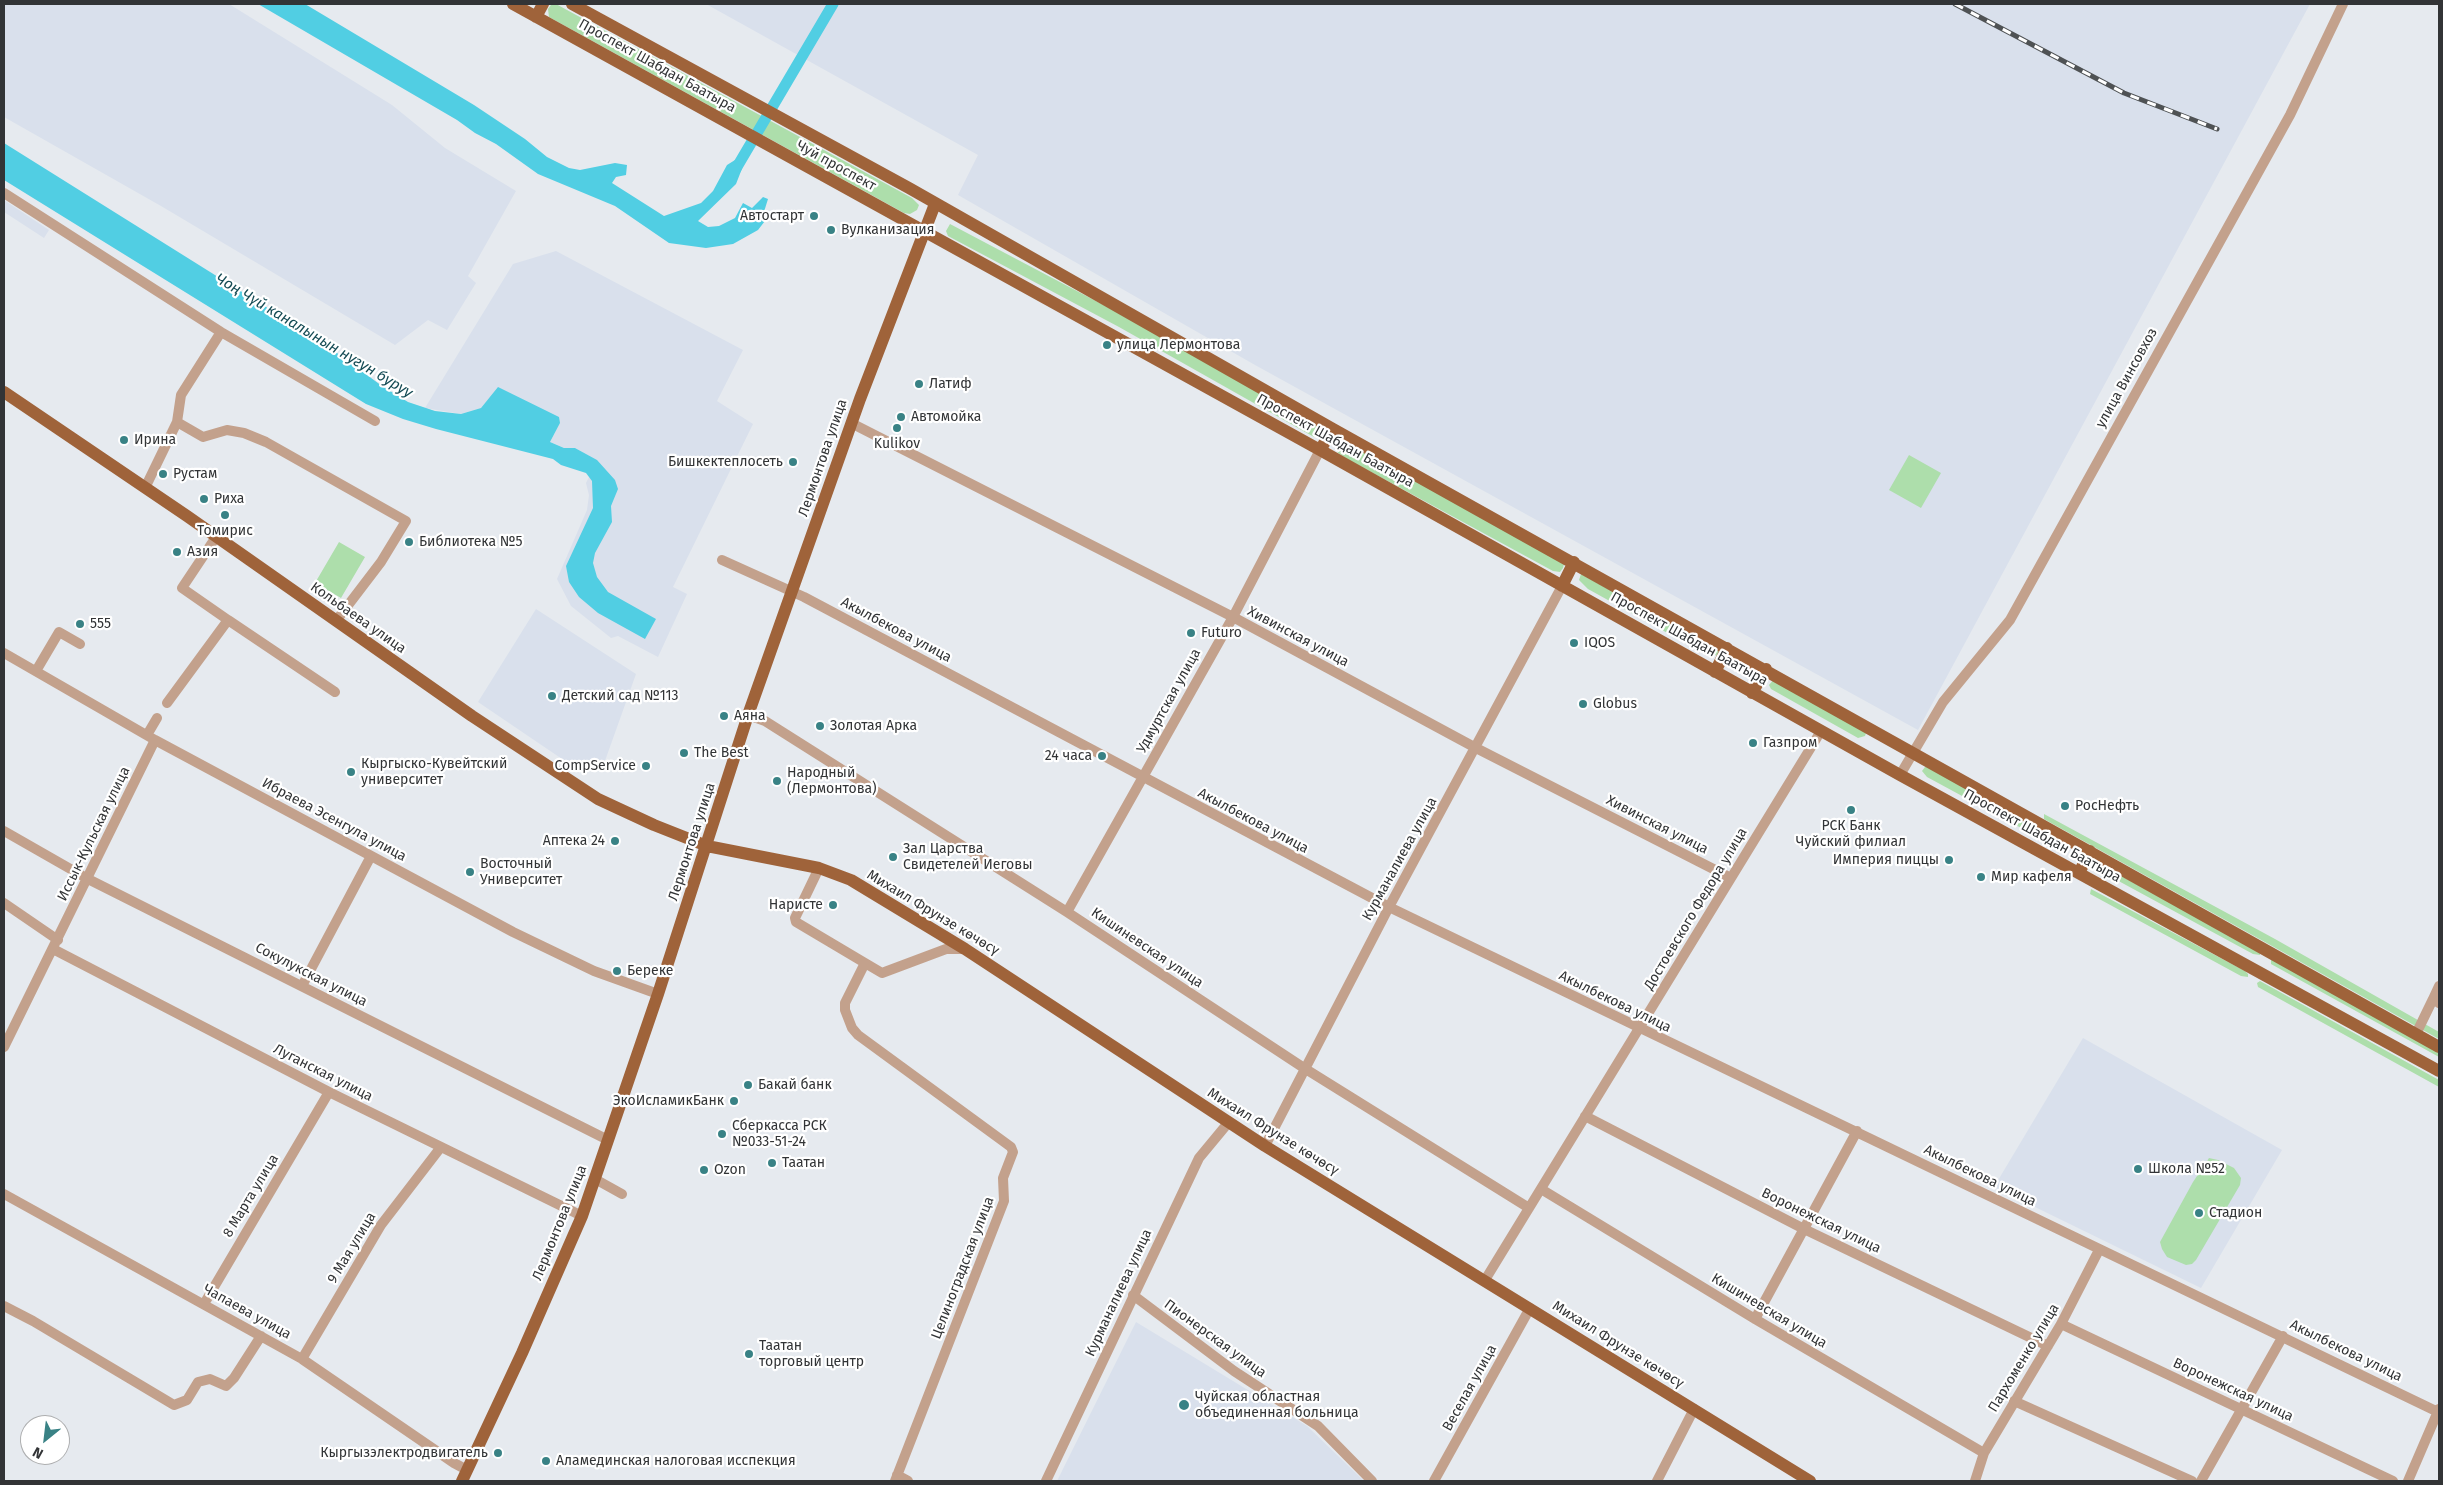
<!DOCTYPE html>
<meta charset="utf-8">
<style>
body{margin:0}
#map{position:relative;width:2443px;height:1485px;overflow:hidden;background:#e6eaef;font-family:"Fira Sans",sans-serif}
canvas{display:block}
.frame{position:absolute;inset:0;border:5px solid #323436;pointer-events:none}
.north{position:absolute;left:20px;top:1415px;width:50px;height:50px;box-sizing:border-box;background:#fff;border:1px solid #adaeaf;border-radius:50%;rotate:209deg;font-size:14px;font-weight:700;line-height:20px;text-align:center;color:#323436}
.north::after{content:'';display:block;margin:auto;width:18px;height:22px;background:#398285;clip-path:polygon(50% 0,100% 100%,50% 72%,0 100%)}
</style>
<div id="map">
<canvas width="2443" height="1485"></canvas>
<div class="frame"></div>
<div class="north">N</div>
</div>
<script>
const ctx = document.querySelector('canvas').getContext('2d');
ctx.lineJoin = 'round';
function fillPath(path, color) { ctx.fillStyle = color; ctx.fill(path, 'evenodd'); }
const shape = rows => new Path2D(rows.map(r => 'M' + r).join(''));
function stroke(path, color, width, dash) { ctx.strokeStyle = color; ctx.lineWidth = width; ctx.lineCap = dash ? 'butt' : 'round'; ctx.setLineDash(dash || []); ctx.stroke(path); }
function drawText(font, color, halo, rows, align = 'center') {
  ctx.font = font + ' "Fira Sans",sans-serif'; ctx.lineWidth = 4.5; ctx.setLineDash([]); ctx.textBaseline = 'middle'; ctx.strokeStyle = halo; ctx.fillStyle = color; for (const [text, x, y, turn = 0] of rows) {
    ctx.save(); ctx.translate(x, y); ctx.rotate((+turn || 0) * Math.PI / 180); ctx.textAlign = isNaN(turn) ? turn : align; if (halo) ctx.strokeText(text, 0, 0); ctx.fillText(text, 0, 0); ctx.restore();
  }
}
fillPath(shape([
 [4,4,229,4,392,105,445,148,516,191,468,276,476,283,447,330,428,320,395,345,161,206,4,117],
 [706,4,2310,4,1918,730,1255,365,958,195,978,155],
 [4,200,49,230,44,238,4,212],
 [556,251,743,350,717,401,753,424,673,587,687,594,658,657,618,636,611,638,571,606,557,579,587,510,589,495,586,483,597,461,575,448,564,448,550,442,560,423,488,400,481,408,461,414,425,408,513,264],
 [536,609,636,674,601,772,565,761,478,702],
 [2083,1038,2282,1150,2201,1288,1994,1187],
 [1136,1322,1307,1426,1364,1481,1057,1481]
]), '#d9e0ec');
fillPath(shape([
 [556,4,912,198,919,205,917,210,910,214,904,213,549,17,548,9,551,5],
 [950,224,1147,328,1321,428,1322,435,1314,437,1119,327,948,236,946,231],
 [1340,439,1564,564,1563,568,1560,572,1553,571,1349,460,1338,453,1336,448],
 [1909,455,1941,473,1921,508,1889,490],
 [339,542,365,557,341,598,315,583],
 [1581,574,1719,650,1717,655,1709,656,1588,589,1579,580],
 [1774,679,1866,733,1865,736,1858,738,1771,689,1769,685],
 [1925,767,1930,767,2063,847,2060,849,1927,777,1922,771],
 [2044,814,2275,939,2439,1032,2439,1039,2044,819],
 [2105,867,2260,952,2260,955,2253,954,2102,872,2102,869],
 [2091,889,2245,971,2248,974,2248,977,2241,976,2125,913,2090,894],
 [2271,959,2439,1051,2439,1057,2271,964],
 [2260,981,2439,1080,2439,1087,2258,987,2257,983],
 [2209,1158,2218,1160,2234,1168,2241,1178,2240,1185,2196,1260,2192,1264,2186,1265,2167,1257,2162,1249,2160,1242,2193,1182]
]), '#addeab');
fillPath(shape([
 [258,4,305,4,474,105,525,139,547,157,569,168,580,170,615,163,627,165,626,175,616,177,612,183,664,216,701,203,713,191,727,165,735,160,745,161,736,184,698,221,708,227,719,226,735,218,743,203,752,208,763,197,768,199,763,215,768,217,758,230,733,244,706,248,669,243,615,206,538,174,496,144,475,133,457,120],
 [4,143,322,342,382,386,408,402,435,411,461,414,481,408,498,387,559,417,560,423,550,442,564,448,575,448,597,460,615,480,618,489,611,506,612,522,595,553,593,563,597,577,608,592,656,619,645,639,598,613,579,597,569,582,566,566,593,508,592,481,586,473,561,465,553,459,436,429,403,419,366,404,4,180]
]), '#51cee3');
stroke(shape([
 [734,172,833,4]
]), '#51cee3', 11);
stroke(shape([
 [4,193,221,332,375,421],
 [177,422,203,437,227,430,244,433,266,442,406,521,381,562,336,621],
 [851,423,1233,617,1476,748,1731,878],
 [145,488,177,422,181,395,221,332],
 [722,560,804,597,1389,907,2438,1412],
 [228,620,335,692],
 [4,653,155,740,513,932,594,971,658,994],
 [36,671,59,632,80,644],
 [167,703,228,620,182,588,216,537],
 [748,715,765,721,1067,912,1304,1068,1529,1208],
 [147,735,157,718],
 [1900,775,1943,702,2010,620,2290,115,2343,4],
 [4,831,88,879,608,1140],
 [819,868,795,918,796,922,865,963,882,973,946,949,965,949],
 [4,903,58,940],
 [1067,912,1233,617,1320,450],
 [53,949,329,1092,582,1216],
 [865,963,845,1003,845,1010,852,1028,858,1035,1011,1147,1013,1152,1003,1178,1004,1201,895,1481],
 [302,986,371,856],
 [2439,986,2433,999,2439,1003],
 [2416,1034,2433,999],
 [4,1047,155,740],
 [1585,1116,1804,1229,2048,1346],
 [1265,1146,1389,907,1562,586],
 [595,1179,622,1194],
 [1541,1189,1755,1319,1984,1453],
 [4,1194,302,1359,454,1463,467,1470],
 [1485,1280,1821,731],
 [1133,1295,1234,1371,1318,1426,1372,1481],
 [204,1304,329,1092],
 [4,1306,33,1321,174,1405,187,1400,198,1382,210,1379,226,1386,234,1378,261,1336],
 [1755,1319,1857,1131],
 [2061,1324,2393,1481],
 [302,1359,381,1225,441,1147],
 [2014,1401,2192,1481],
 [897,1475,908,1481],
 [1046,1481,1199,1158,1228,1123],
 [1434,1481,1530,1308],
 [1657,1481,1694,1409],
 [1975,1481,1984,1453,2061,1324,2099,1250],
 [2201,1481,2283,1336],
 [2408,1481,2439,1409]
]), '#c3a18c', 10);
stroke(shape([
 [513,4,1320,450,1900,775,2439,1071],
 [572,4,909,188,1333,429,2439,1047],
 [536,17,543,4],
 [4,392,187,516,472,716,598,799,654,825,707,846,819,868,851,880,965,949,1265,1146,1810,1481],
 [1320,450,1333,429],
 [1562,586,1574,562],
 [1715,672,1727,648],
 [1752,693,1766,669],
 [2079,873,2090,851],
 [462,1481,522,1353,582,1216,658,994,748,715,860,399,935,204]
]), '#9f633a', 12);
const rail = shape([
 [1955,4,2124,93,2217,129]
]);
stroke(rail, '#4f5254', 5);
stroke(rail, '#fff', 3, [9]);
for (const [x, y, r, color] of [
 [814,216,5,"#398285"],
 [831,230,5,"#398285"],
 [1107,345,5,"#398285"],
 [919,384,5,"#398285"],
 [901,417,5,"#398285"],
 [897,428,5,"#398285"],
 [124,440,5,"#398285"],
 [793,462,5,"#398285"],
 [163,474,5,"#398285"],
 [204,499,5,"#398285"],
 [225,515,5,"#398285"],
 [409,542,5,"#398285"],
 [177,552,5,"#398285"],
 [80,624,5,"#398285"],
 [1191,633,5,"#398285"],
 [1574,643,5,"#398285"],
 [552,696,5,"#398285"],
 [1583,704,5,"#398285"],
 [724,716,5,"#398285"],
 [820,726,5,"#398285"],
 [1753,743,5,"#398285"],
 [684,753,5,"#398285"],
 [1102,756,5,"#398285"],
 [646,766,5,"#398285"],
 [351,772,5,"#398285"],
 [777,781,5,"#398285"],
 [2065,806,5,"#398285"],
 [1851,810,5,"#398285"],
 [615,841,5,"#398285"],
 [893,857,5,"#398285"],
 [1949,860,5,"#398285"],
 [470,872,5,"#398285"],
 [1981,877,5,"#398285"],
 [833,905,5,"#398285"],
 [617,971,5,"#398285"],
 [748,1085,5,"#398285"],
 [734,1101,5,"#398285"],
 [722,1134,5,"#398285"],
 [772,1163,5,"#398285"],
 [2138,1169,5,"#398285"],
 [704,1170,5,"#398285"],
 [2199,1213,5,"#398285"],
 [749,1354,5,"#398285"],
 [1184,1405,6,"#398285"],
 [498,1453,5,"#398285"],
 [546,1461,5,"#398285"]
]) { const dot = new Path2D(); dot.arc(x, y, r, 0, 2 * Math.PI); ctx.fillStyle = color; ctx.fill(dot); stroke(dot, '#fff', 2); }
drawText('14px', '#323436', '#fff', [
 ["Проспект Шабдан Баатыра",657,66,29],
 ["Чуй проспект",836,166,29],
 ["улица Винсовхоз",2127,378,-61],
 ["Проспект Шабдан Баатыра",1335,441,29],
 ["Лермонтова улица",823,458,-71],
 ["Кольбаева улица",358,618,35],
 ["Акылбекова улица",896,630,28],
 ["Хивинская улица",1298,637,28],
 ["Проспект Шабдан Баатыра",1689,639,29],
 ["Удмуртская улица",1169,701,-61],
 ["Ибраева Эсенгула улица",334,820,28],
 ["Акылбекова улица",1253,821,28],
 ["Хивинская улица",1657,825,27],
 ["Иссык-Кульская улица",94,834,-64],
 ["Проспект Шабдан Баатыра",2042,836,29],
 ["Лермонтова улица",692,842,-72],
 ["Курманалиева улица",1400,859,-61],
 ["Достоевского Федора улица",1696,909,-59],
 ["Михаил Фрунзе көчөсү",933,913,31],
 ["Кишиневская улица",1147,948,34],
 ["Сокулукская улица",311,975,27],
 ["Акылбекова улица",1615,1002,26],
 ["Луганская улица",323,1073,27],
 ["Михаил Фрунзе көчөсү",1273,1132,32],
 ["Акылбекова улица",1980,1176,26],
 ["8 Марта улица",251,1196,-59],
 ["Воронежская улица",1821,1221,26],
 ["Лермонтова улица",560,1223,-68],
 ["9 Мая улица",352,1248,-59],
 ["Целиноградская улица",963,1268,-69],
 ["Курманалиева улица",1119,1293,-65],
 ["Кишиневская улица",1769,1311,31],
 ["Чапаева улица",247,1312,29],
 ["Пионерская улица",1215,1339,36],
 ["Михаил Фрунзе көчөсү",1618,1345,32],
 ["Акылбекова улица",2346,1351,26],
 ["Пархоменко улица",2024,1358,-59],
 ["Веселая улица",1470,1388,-61],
 ["Воронежская улица",2233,1390,25]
]);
drawText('14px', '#323436', '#fff', [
 ["Автостарт",804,216,"right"],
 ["Вулканизация",841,230],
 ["улица Лермонтова",1117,345],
 ["Латиф",929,384],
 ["Автомойка",911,417],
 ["Ирина",134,440],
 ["Kulikov",897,444,"center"],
 ["Бишкектеплосеть",783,462,"right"],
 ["Рустам",173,474],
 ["Риха",214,499],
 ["Томирис",225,531,"center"],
 ["Библиотека №5",419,542],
 ["Азия",187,552],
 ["555",90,624],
 ["Futuro",1201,633],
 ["IQOS",1584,643],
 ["Детский сад №113",562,696],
 ["Globus",1593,704],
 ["Аяна",734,716],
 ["Золотая Арка",830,726],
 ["Газпром",1763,743],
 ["The Best",694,753],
 ["24 часа",1092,756,"right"],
 ["Кыргыско-Кувейтский",361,764],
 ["университет",361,780],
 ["CompService",636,766,"right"],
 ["Народный",787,773],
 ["(Лермонтова)",787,789],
 ["РосНефть",2075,806],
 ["РСК Банк",1851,826,"center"],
 ["Чуйский филиал",1851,842,"center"],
 ["Аптека 24",605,841,"right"],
 ["Зал Царства",903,849],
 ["Свидетелей Иеговы",903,865],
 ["Империя пиццы",1939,860,"right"],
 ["Восточный",480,864],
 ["Университет",480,880],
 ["Мир кафеля",1991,877],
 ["Наристе",823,905,"right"],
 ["Береке",627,971],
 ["Бакай банк",758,1085],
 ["ЭкоИсламикБанк",724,1101,"right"],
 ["Сберкасса РСК",732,1126],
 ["№033-51-24",732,1142],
 ["Таатан",782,1163],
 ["Школа №52",2148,1169],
 ["Ozon",714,1170],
 ["Стадион",2209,1213],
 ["Таатан",759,1346],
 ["торговый центр",759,1362],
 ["Чуйская областная",1195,1397],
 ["объединенная больница",1195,1413],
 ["Кыргызэлектродвигатель",488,1453,"right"],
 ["Аламединская налоговая исспекция",556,1461]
], 'left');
drawText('italic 15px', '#164c55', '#fff', [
 ["Чоң Чүй каналынын нугун буруу",314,336,31]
]);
</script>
